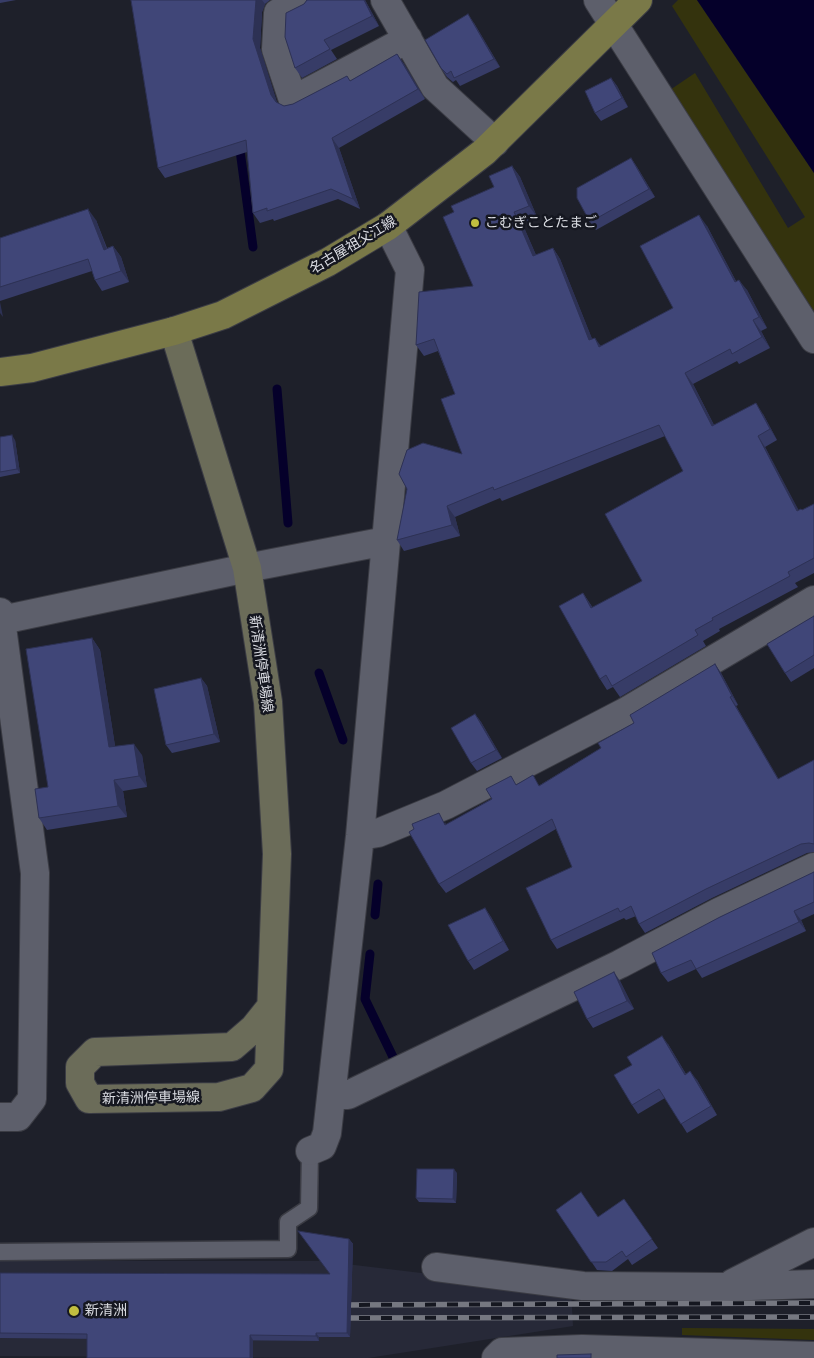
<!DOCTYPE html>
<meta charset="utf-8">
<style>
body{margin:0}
canvas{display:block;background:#1e202a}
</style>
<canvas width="814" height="1358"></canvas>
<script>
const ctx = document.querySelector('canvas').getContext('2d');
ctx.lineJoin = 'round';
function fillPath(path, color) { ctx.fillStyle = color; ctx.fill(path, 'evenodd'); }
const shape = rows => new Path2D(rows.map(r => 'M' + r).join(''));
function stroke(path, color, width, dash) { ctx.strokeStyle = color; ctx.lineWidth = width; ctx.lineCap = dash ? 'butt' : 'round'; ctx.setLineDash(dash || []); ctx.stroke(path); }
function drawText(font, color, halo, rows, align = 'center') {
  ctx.font = font + ' "Golos Text","Noto Sans JP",sans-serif'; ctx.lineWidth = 5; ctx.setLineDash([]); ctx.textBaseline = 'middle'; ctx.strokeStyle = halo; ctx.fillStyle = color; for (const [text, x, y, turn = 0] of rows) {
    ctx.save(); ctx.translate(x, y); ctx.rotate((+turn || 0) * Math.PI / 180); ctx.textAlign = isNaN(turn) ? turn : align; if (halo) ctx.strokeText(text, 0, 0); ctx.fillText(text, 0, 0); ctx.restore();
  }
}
fillPath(shape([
 [0,1261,321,1261,571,1291,573,1326,368,1358,0,1356]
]), '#272938');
fillPath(shape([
 [678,0,697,0,814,173,814,311,667,92,695,73,788,228,805,217,672,6],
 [682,1328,814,1329,814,1340,682,1335]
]), '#34330d');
fillPath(shape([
 [697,0,814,0,814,173]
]), '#05002a');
stroke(shape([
 [239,143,253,247],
 [277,389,288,523],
 [319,673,343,740],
 [375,915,378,884],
 [370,954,365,999,393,1057]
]), '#05002a', 9);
const lane = shape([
 [0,1252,288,1249,288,1222,309,1208,310,1151]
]);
const street = shape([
 [303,0,278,13,276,49,293,100,408,39],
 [385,0,435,87,495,142],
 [598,0,814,339],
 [0,612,35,873,32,1099,18,1117,0,1117],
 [2,620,247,568,386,541],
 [360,836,378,833,446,805,625,712,814,600],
 [332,1094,348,1095,620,964,719,912,814,867],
 [310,1151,322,1146,327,1133,360,836,410,270,388,226],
 [436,1267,583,1286,720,1287,814,1284],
 [733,1283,814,1242],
 [496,1358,502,1352,582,1349,814,1356]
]);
const secondary = shape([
 [174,331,247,568,268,702,277,854,269,1069,252,1088,219,1097,89,1099,80,1083,80,1067,95,1052,232,1047,254,1028,270,1008]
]);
const primary = shape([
 [0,372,32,368,174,331,223,315,328,262,388,226,484,152,638,0]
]);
stroke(lane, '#3b3c44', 19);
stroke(street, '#3b3c44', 30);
stroke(secondary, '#3b3c44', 30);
stroke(primary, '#3b3c44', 30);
stroke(lane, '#5d5f6b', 16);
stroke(street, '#5d5f6b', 28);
stroke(secondary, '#6b6c59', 28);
stroke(primary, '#7a7948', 28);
const rail = shape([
 [337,1305,814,1303],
 [337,1318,814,1317]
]);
stroke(rail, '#767881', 5.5);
stroke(rail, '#151720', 4, [11]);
fillPath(shape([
 [0,0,16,0,0,3],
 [131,0,270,0,265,4,262,12,260,48,277,103,284,106,293,104,350,81,397,54,404,64,425,99,339,148,360,209,338,199,274,221,273,219,260,223,253,213,247,152,165,178,158,168],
 [307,0,365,0,379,26,331,50,337,59,302,78,295,68,304,4],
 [474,23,500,67,460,86,456,80,453,82,447,77,441,68],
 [611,78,617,86,628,107,601,121,595,113],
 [631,158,637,167,655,197,596,230,590,222],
 [512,166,520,177,537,217,522,223,536,255,553,248,560,259,592,339,601,346,673,308,707,226,736,281,747,290,767,328,761,331,770,348,739,364,737,361,693,384,714,425,763,414,777,440,765,447,798,510,802,510,814,504,814,573,795,583,798,587,719,629,720,631,703,641,706,646,620,697,613,687,607,690,600,679,583,593,593,608,642,581,683,471,665,436,502,501,500,498,455,517,460,536,404,551,397,540,462,454,455,394,438,351,424,356,416,345,473,286,454,212,494,187],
 [96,220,107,248,113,246,121,257,129,282,102,291,95,280,92,271,0,301,0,238],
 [0,437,15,440,20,473,0,477],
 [814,616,814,668,791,682,785,673],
 [92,638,100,650,115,746,142,755,147,787,123,791,127,817,47,830,39,818],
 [715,664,721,673,738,705,736,706,778,779,814,760,814,852,807,853,712,898,645,933,639,924,636,916,626,920,624,918,557,949,551,940,572,867,556,829,446,893,439,884,445,822,446,825,517,784,540,785,601,748,634,723],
 [201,678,207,686,220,742,172,753,166,745],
 [475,714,481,722,502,758,477,771,471,763],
 [814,872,814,914,801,920,806,931,702,978,696,969,668,982,661,973],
 [485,908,491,917,509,950,474,970,468,961],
 [620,981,634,1009,593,1028,587,1019],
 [668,1044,686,1074,697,1080,717,1115,687,1133,665,1098,638,1114,632,1105],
 [457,1173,456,1203,419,1202,416,1198],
 [624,1199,658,1248,632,1265,628,1259,612,1271,597,1270,556,1210,598,1217],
 [349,1239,353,1244,350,1337,319,1337,319,1341,0,1338,0,1273,329,1274]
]), '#373c67');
fillPath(shape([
 [256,0,262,0,265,4,262,12,260,48,278,105,271,95,253,39],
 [364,0,365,0,379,26,372,16],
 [468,14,474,23,500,67,494,59],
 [397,54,404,64,425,99,418,89],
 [611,78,617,86,628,107,622,98],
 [332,138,339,148,360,209,353,199],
 [631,158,637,167,655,197,649,189],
 [512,166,520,177,537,217,529,206],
 [88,209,96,220,111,261,104,250],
 [514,212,522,223,541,267,533,256],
 [699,215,707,226,742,293,735,282],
 [113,246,121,257,129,282,121,271],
 [553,248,560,259,597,351,589,340],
 [739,280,747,290,767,328,759,317],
 [0,302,3,317,0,313],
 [753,320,761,331,770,348,762,337],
 [595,338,603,349,599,347],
 [685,373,693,384,720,437,712,426],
 [756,403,763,414,777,440,770,429],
 [12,435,15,440,20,473,17,469],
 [758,436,765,447,805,522,797,511],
 [447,506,455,517,460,536,452,525],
 [583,593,590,604,599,619,591,608],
 [92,638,100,650,117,759,109,747],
 [715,664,721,673,738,705,732,696],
 [201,678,207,686,220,742,214,734],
 [730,697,736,706,784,788,778,779],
 [475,714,481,722,502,758,496,750],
 [134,744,142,755,147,787,139,776],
 [114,780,123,791,127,817,118,806],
 [485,908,491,917,509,950,503,941],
 [794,911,801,920,806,931,799,922],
 [614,972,620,981,634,1009,627,1001],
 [662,1036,668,1044,691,1083,685,1075],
 [690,1071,697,1080,717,1115,711,1106],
 [454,1169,457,1173,456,1203,453,1199],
 [349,1239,353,1244,350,1337,347,1333],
 [316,1333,319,1337,319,1341,316,1336],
 [250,1335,253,1340,253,1358,250,1358]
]), '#2d3154');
const building = shape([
 [131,0,256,0,253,39,271,95,276,102,284,106,293,104,347,76,350,81,397,54,418,89,332,138,353,199,331,189,267,211,267,208,253,213,246,140,158,168,131,0],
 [307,0,364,0,372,16,324,40,330,49,295,68,285,37,286,13,304,4,307,0],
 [468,14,494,59,454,78,451,71,447,74,441,68,425,40,468,14],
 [611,78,622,98,595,113,585,91,611,78],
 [631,158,649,189,590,222,577,198,577,188,631,158],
 [512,166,529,206,514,212,533,256,553,248,589,340,595,338,599,347,673,308,640,246,699,215,735,282,739,280,759,317,753,320,762,337,732,354,730,349,685,373,712,426,756,403,770,429,758,436,797,511,801,509,802,510,814,504,814,558,788,572,790,576,712,618,713,620,695,630,698,635,612,686,606,675,600,679,559,606,583,593,591,608,642,581,605,514,683,471,659,425,494,490,493,487,447,506,452,525,397,540,407,489,399,474,407,450,423,443,462,454,441,399,455,394,434,339,416,345,419,292,473,286,443,217,454,212,451,206,494,187,489,176,512,166],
 [88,209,104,250,113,246,121,271,95,280,88,259,0,287,0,238,88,209],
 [12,435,17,469,0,472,0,437,12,435],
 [814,616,814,655,785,673,767,644,814,616],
 [92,638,109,747,134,744,139,776,114,780,118,806,39,818,35,789,48,787,26,649,92,638],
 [715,664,732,696,730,697,778,779,814,760,814,844,809,843,801,844,706,889,639,924,631,906,620,912,618,908,551,940,526,888,572,867,552,819,439,884,409,832,414,829,412,824,439,813,445,825,492,799,486,789,511,776,516,785,533,775,539,786,601,748,598,743,634,723,630,715,715,664],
 [201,678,214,734,166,745,154,689,201,678],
 [475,714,496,750,471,763,451,728,475,714],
 [814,872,814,902,794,911,799,922,696,969,691,960,661,973,652,953,720,917,814,872],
 [485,908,503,941,468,961,448,925,485,908],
 [614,972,627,1001,587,1019,574,992,614,972],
 [662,1036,685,1075,690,1071,711,1106,681,1124,659,1089,632,1105,614,1075,632,1065,627,1057,662,1036],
 [417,1169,454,1169,453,1199,416,1198,417,1169],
 [581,1192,598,1217,624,1199,652,1239,626,1257,622,1251,606,1262,591,1262,556,1210,581,1192],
 [298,1231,349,1239,347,1333,316,1333,316,1336,250,1335,250,1358,87,1358,87,1334,0,1333,0,1273,330,1274,298,1231],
 [591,1354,591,1358,557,1358,557,1355,591,1354]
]);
fillPath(building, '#404678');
stroke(building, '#2d3154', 1);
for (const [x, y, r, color] of [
 [475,223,5,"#c1be40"],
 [74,1311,6,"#c1be40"]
]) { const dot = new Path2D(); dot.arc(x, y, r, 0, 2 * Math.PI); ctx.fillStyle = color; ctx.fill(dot); stroke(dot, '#151720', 2); }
drawText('14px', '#dadce2', '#151720', [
 ["こむぎことたまご",485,223],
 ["新清洲",85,1311]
], 'left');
drawText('14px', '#dadce2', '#151720', [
 ["名古屋祖父江線",353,245,-31],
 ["新清洲停車場線",261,664,82],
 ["新清洲停車場線",151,1098,-1]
]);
</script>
